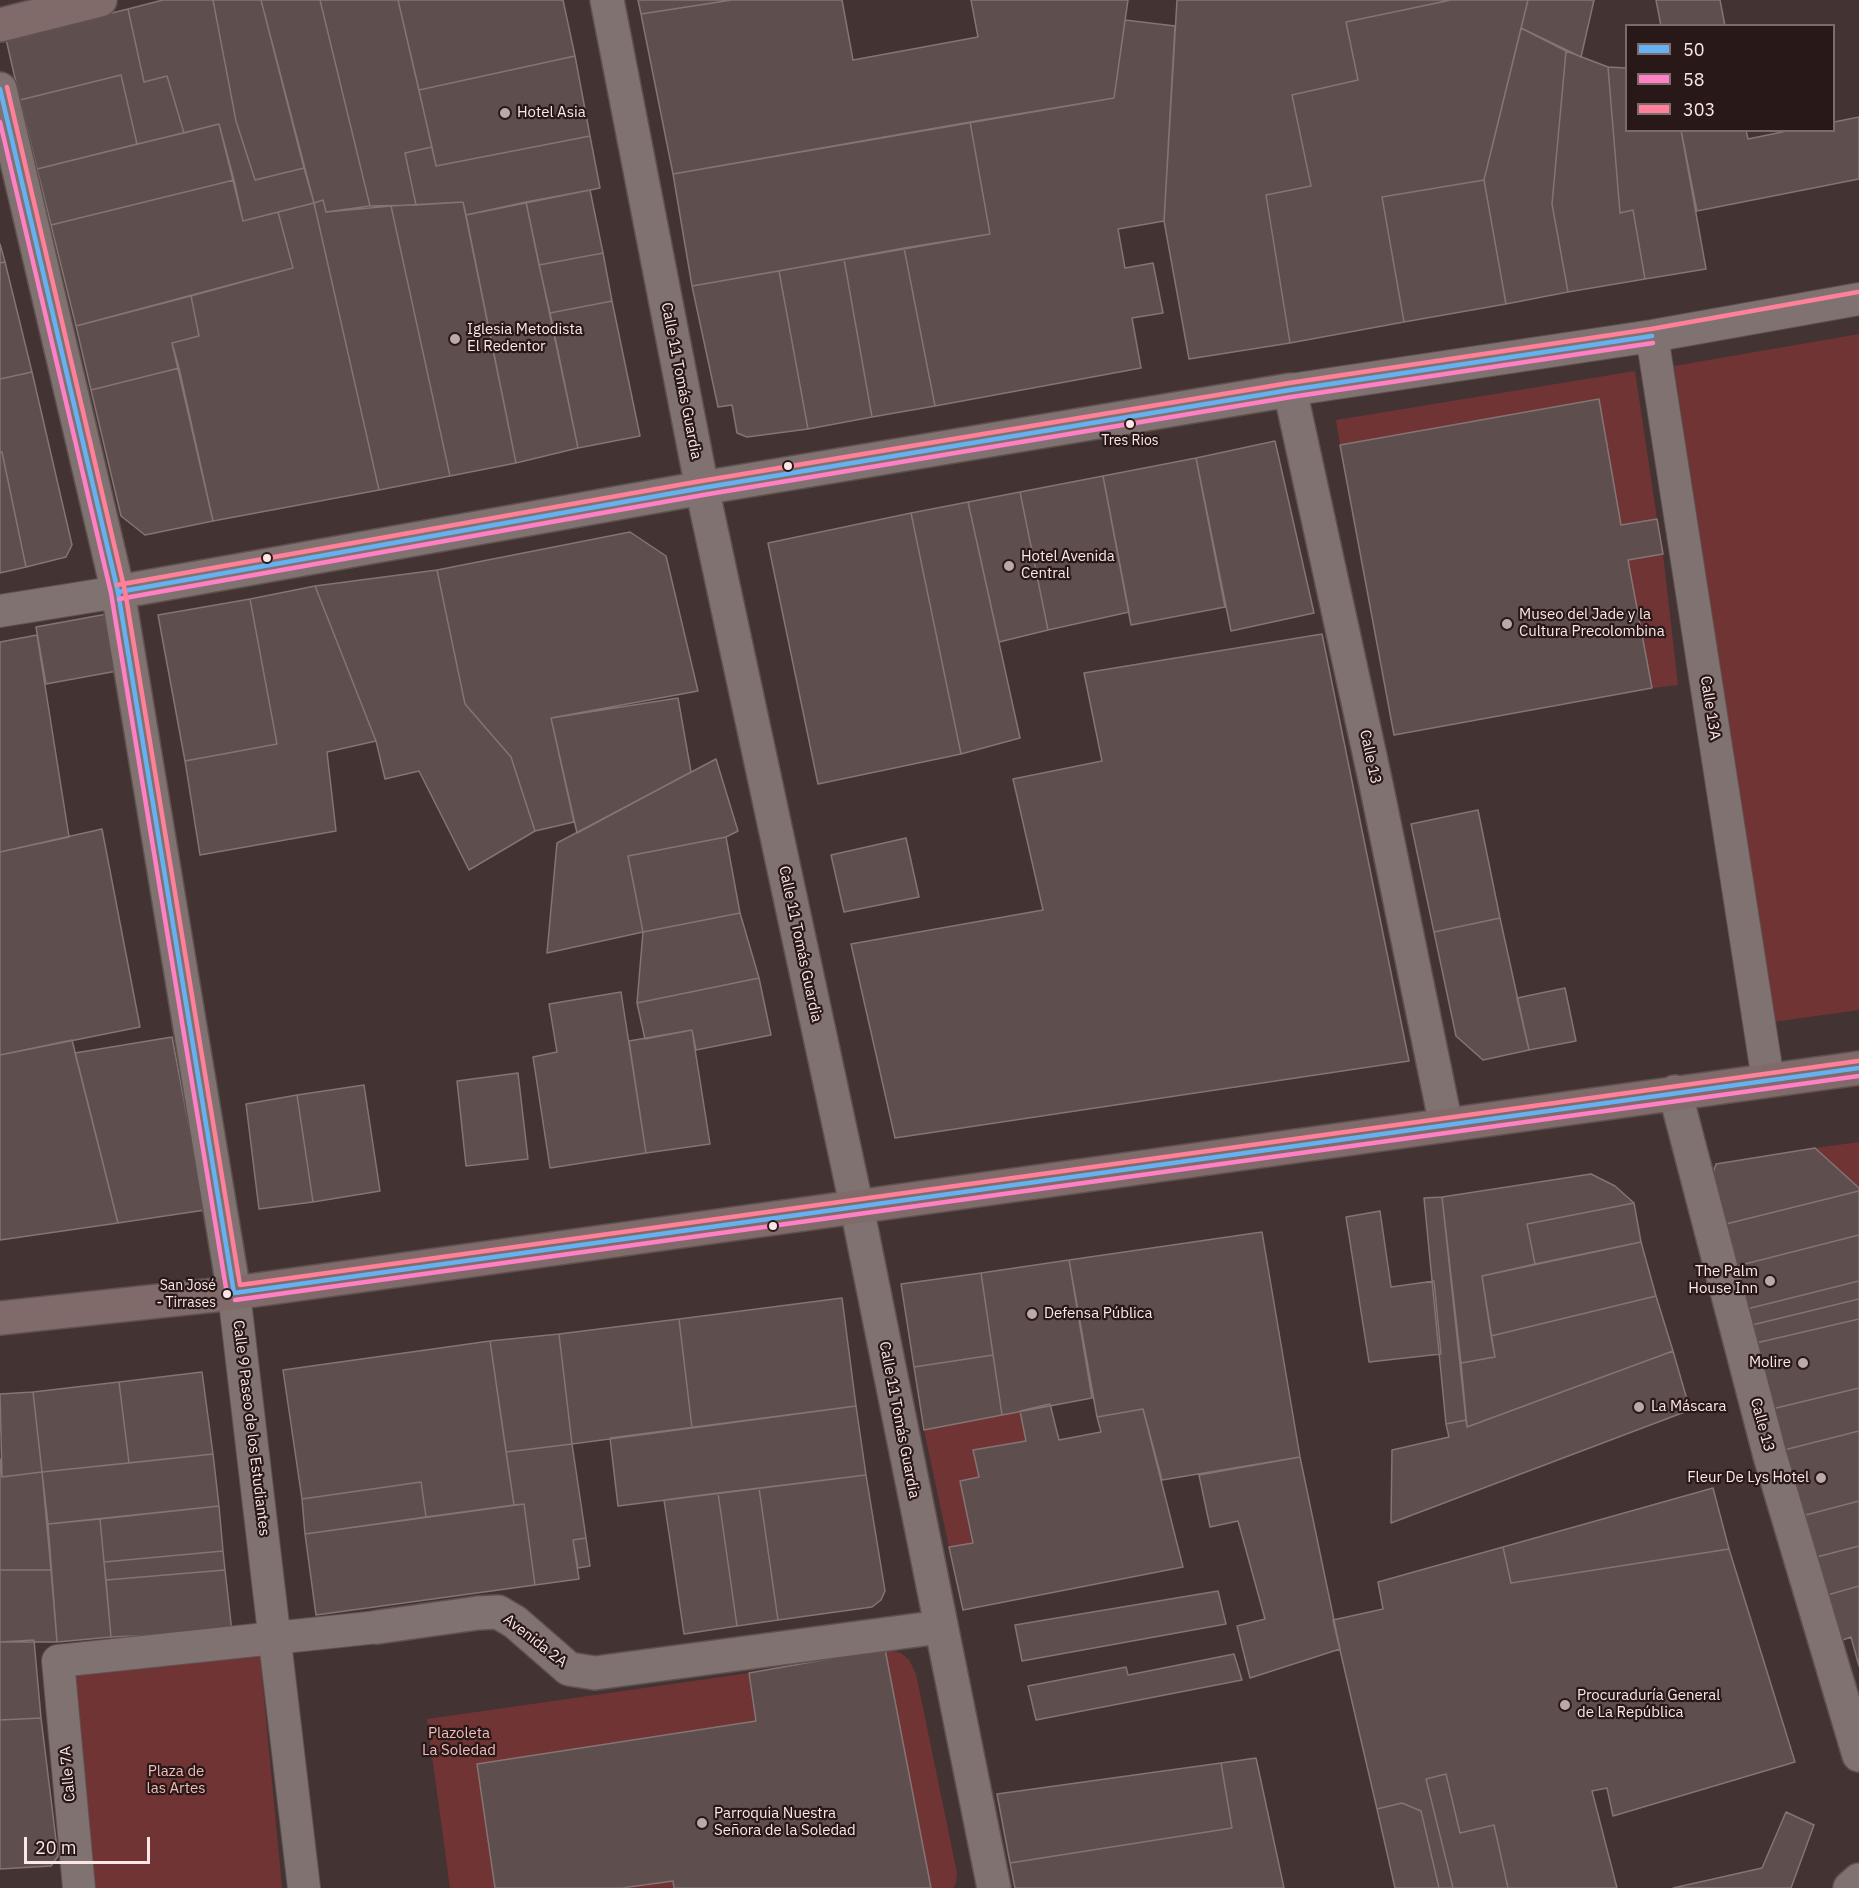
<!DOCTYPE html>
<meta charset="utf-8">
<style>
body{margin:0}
#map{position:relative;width:1859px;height:1888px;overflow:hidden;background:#433;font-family:"IBM Plex Sans",sans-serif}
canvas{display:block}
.legend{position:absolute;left:1625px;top:24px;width:210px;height:108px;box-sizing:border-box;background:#281918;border:2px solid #7d6b6a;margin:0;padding:8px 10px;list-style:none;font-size:18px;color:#fde7e6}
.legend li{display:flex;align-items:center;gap:12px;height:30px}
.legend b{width:30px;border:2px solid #7d6b6a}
.scale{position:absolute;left:24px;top:1837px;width:126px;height:27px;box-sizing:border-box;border:3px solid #fde7e6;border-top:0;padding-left:8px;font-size:18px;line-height:21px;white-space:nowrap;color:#fde7e6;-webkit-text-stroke:4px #281918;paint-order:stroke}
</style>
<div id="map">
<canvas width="1859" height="1888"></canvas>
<ul class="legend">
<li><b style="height:8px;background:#66b1f2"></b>50</li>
<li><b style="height:8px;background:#ff80c5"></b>58</li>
<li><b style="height:8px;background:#ff8098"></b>303</li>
</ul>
<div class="scale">20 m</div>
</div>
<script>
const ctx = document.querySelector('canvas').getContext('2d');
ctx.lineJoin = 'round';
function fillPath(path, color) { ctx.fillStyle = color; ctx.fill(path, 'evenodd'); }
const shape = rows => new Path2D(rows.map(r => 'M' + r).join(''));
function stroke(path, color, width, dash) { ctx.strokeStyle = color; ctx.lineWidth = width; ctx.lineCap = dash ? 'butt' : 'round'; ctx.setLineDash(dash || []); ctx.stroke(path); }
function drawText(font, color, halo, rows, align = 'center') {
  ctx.font = font + ' "IBM Plex Sans",sans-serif'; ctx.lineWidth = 4.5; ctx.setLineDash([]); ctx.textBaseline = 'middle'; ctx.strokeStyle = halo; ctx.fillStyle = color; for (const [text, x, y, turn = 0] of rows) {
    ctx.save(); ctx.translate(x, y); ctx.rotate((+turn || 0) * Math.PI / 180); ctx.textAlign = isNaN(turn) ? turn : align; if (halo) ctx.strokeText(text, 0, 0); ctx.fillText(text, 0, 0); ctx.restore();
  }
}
fillPath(shape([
 [1859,334,1859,1010,1773,1022,1674,366],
 [1635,371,1657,519,1621,525,1598,399,1340,445,1336,420],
 [1663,554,1678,685,1652,688,1628,560],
 [1859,1142,1859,1188,1815,1148],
 [1020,1411,1026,1441,974,1450,979,1477,960,1481,973,1543,949,1547,924,1430],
 [885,1649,901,1653,909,1660,916,1674,957,1873,956,1883,953,1888,931,1888],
 [260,1655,282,1888,90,1888,70,1674],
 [749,1673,756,1721,477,1764,495,1888,450,1888,427,1719],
 [673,1881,674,1888,622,1888]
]), '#713434');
const building = shape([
 [163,0,213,0,236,121,255,180,304,168,314,203,243,221,219,124,184,133,167,76,144,82,128,9,163,0],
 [213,0,261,0,304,168,255,180,236,121,213,0],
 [261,0,320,0,370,206,326,212,323,200,314,203,261,0],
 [320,0,398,0,432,147,405,153,416,205,370,206,320,0],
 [398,0,563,0,575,56,419,90,398,0],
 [638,0,732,0,641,14,638,0],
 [732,0,842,0,853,60,978,37,971,0,1128,0,1114,98,673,174,641,14,732,0],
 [1177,0,1451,0,1346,22,1358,80,1292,95,1311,186,1266,195,1290,343,1189,359,1164,221,1177,0],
 [1451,0,1528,0,1484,180,1382,197,1404,322,1290,343,1266,195,1311,186,1292,95,1358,80,1346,22,1451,0],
 [1528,0,1594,0,1581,57,1521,28,1528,0],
 [1656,0,1720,0,1725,26,1661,26,1656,0],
 [128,9,144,82,167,76,184,133,137,144,121,75,20,100,6,39,128,9],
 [1125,20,1175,26,1164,221,1118,229,1125,268,1153,263,1163,313,1132,318,1141,368,935,406,904,248,990,234,970,122,1114,98,1125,20],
 [1521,28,1566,51,1552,204,1568,292,1506,304,1484,180,1521,28],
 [1566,51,1608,67,1620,213,1633,210,1645,279,1568,292,1552,204,1566,51],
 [575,56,590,136,436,166,419,90,575,56],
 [1608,67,1626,68,1626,130,1681,130,1706,269,1645,279,1633,210,1620,213,1608,67],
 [121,75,137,144,37,169,20,100,121,75],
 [1859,117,1859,179,1697,211,1681,130,1746,130,1748,139,1792,130,1834,130,1834,122,1859,117],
 [970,122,990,234,692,286,673,174,970,122],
 [219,124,234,180,51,225,37,169,219,124],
 [590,136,600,188,466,215,463,202,416,205,405,153,432,147,436,166,590,136],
 [234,180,243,221,278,212,293,268,76,326,51,225,234,180],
 [1484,180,1506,304,1404,322,1382,197,1484,180],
 [590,190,603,253,539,265,526,202,590,190],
 [323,200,326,212,391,206,450,476,379,490,314,203,323,200],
 [463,202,516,463,450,476,391,206,463,202],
 [526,202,578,448,516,463,466,215,526,202],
 [314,203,379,490,213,521,172,343,199,336,191,296,293,268,278,212,314,203],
 [0,244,5,262,0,263,0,244],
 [904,248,935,406,872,417,844,259,904,248],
 [603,253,612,301,550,313,539,265,603,253],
 [844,259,872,417,808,429,779,271,844,259],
 [5,262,32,372,0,379,0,263,5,262],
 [779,271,808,429,747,437,737,433,732,405,718,407,692,286,779,271],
 [191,296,199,336,172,343,179,368,91,390,76,326,191,296],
 [612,301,640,436,578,448,550,313,612,301],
 [179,368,213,521,145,535,121,516,91,390,179,368],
 [32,372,72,545,66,557,26,567,2,452,0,452,0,379,32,372],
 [1599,399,1621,525,1657,519,1663,554,1628,560,1652,688,1394,735,1340,445,1599,399],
 [1275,441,1314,613,1231,631,1196,458,1275,441],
 [0,452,2,452,26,567,0,573,0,452],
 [1196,458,1225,607,1131,625,1103,476,1196,458],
 [1103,476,1129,612,1048,630,1020,492,1103,476],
 [1020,492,1048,630,999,642,968,502,1020,492],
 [968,502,1020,738,961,754,911,513,968,502],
 [911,513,961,754,818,784,768,543,911,513],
 [630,532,666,556,698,691,551,718,574,822,535,831,511,757,465,704,437,570,630,532],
 [437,570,465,704,511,757,535,831,469,870,419,771,385,779,376,741,315,586,437,570],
 [315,586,376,741,327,752,336,831,200,855,185,761,277,744,250,599,315,586],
 [250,599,277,744,185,761,158,615,250,599],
 [107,614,117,671,46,684,36,627,107,614],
 [1322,634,1409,1061,895,1138,851,944,1043,910,1013,779,1102,761,1084,673,1322,634],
 [37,635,69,837,0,852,0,642,37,635],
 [678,698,691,772,577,833,551,718,678,698],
 [716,759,738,831,726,837,628,856,643,932,547,953,557,843,716,759],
 [1478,810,1500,918,1434,932,1411,824,1478,810],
 [102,829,140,1027,0,1055,0,852,102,829],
 [726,837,740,913,643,932,628,856,726,837],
 [906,838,919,897,844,912,831,855,906,838],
 [740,913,759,978,637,1003,643,932,740,913],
 [1500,918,1529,1050,1483,1060,1456,1036,1434,932,1500,918],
 [759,978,771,1035,696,1050,692,1030,645,1039,637,1003,759,978],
 [1565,988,1576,1041,1529,1050,1517,998,1565,988],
 [621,992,646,1153,550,1168,533,1057,557,1052,549,1004,621,992],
 [692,1030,710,1144,646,1153,629,1041,692,1030],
 [172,1037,205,1210,118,1223,75,1053,172,1037],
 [72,1040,118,1223,0,1240,0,1055,72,1040],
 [518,1073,528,1159,466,1166,457,1081,518,1073],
 [364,1085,380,1191,313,1202,297,1095,364,1085],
 [297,1095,313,1202,259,1209,246,1104,297,1095],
 [1815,1148,1859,1188,1859,1191,1726,1224,1712,1176,1716,1164,1815,1148],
 [1591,1174,1615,1186,1634,1203,1527,1224,1535,1264,1482,1276,1495,1357,1461,1363,1442,1197,1591,1174],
 [1859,1191,1859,1235,1737,1266,1726,1224,1859,1191],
 [1442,1197,1466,1420,1446,1424,1424,1198,1442,1197],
 [1634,1203,1641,1242,1535,1264,1527,1224,1634,1203],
 [1380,1211,1391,1287,1434,1281,1441,1354,1369,1362,1346,1217,1380,1211],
 [1262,1232,1300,1457,1162,1480,1143,1409,1097,1417,1069,1260,1262,1232],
 [1859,1235,1859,1281,1747,1309,1737,1266,1859,1235],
 [1641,1242,1656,1296,1491,1336,1482,1276,1641,1242],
 [1069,1260,1092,1398,1002,1415,981,1273,1069,1260],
 [981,1273,993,1355,914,1367,901,1284,981,1273],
 [1859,1281,1859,1299,1752,1325,1747,1309,1859,1281],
 [1656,1296,1673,1351,1467,1427,1461,1363,1495,1357,1491,1336,1656,1296],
 [842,1298,856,1406,692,1428,679,1319,842,1298],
 [1859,1299,1859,1319,1756,1343,1752,1325,1859,1299],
 [679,1319,692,1428,572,1444,559,1334,679,1319],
 [1859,1319,1859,1388,1772,1409,1756,1343,1859,1319],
 [559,1334,572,1444,506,1452,490,1341,559,1334],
 [490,1341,514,1505,426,1517,421,1482,302,1499,283,1370,490,1341],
 [1673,1351,1690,1410,1391,1523,1392,1450,1449,1437,1446,1424,1466,1420,1467,1427,1673,1351],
 [993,1355,1002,1415,924,1430,914,1367,993,1355],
 [202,1372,213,1454,129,1463,119,1382,202,1372],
 [119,1382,129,1463,42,1472,33,1392,119,1382],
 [1859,1388,1859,1431,1784,1450,1772,1409,1859,1388],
 [33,1392,42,1472,2,1477,0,1394,33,1392],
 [1050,1404,1059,1440,1101,1432,1097,1417,1143,1409,1183,1567,963,1610,949,1547,973,1543,960,1481,979,1477,973,1450,1026,1441,1020,1411,1050,1404],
 [856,1406,866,1475,618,1506,610,1438,856,1406],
 [1859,1431,1859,1501,1802,1516,1784,1450,1859,1431],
 [572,1444,586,1538,573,1540,579,1579,535,1585,524,1504,514,1505,506,1452,572,1444],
 [213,1454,219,1506,48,1524,42,1472,213,1454],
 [1300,1457,1340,1649,1250,1678,1237,1626,1265,1619,1238,1521,1210,1527,1199,1475,1300,1457],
 [0,1459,2,1477,42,1472,51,1570,0,1570,0,1459],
 [866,1475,885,1591,881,1600,872,1607,778,1620,759,1488,866,1475],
 [421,1482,426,1517,305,1534,302,1499,421,1482],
 [759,1488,778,1620,737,1626,718,1493,759,1488],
 [1713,1488,1729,1549,1511,1583,1503,1547,1713,1488],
 [718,1493,737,1626,684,1634,664,1500,718,1493],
 [1859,1501,1859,1546,1813,1558,1802,1516,1859,1501],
 [524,1504,535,1585,316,1615,305,1534,524,1504],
 [219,1506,223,1551,104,1562,100,1519,219,1506],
 [100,1519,111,1637,57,1642,48,1524,100,1519],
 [586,1538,590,1566,578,1568,573,1540,586,1538],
 [1859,1546,1859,1586,1824,1596,1813,1558,1859,1546],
 [1503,1547,1511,1583,1729,1549,1795,1762,1613,1816,1607,1788,1592,1791,1617,1888,1508,1888,1494,1825,1460,1833,1446,1774,1426,1779,1453,1888,1439,1888,1421,1811,1402,1803,1377,1809,1333,1620,1383,1609,1378,1582,1503,1547],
 [223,1551,225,1570,106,1580,104,1562,223,1551],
 [0,1570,51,1570,57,1642,0,1642,0,1570],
 [225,1570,232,1632,111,1637,106,1580,225,1570],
 [1859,1586,1859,1666,1851,1637,1837,1642,1824,1596,1859,1586],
 [1218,1591,1226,1624,1022,1661,1015,1625,1218,1591],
 [34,1640,41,1718,0,1720,0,1642,34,1640],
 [885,1649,931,1888,674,1888,673,1881,622,1888,495,1888,477,1764,756,1721,749,1673,885,1649],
 [1234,1654,1242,1680,1036,1720,1028,1686,1126,1667,1128,1675,1234,1654],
 [41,1718,58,1856,51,1866,0,1869,0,1720,41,1718],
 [1256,1758,1284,1888,1015,1888,1010,1863,1232,1828,1221,1763,1256,1758],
 [1221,1763,1232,1828,1010,1863,997,1794,1221,1763],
 [1446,1774,1460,1833,1494,1825,1508,1888,1453,1888,1426,1779,1446,1774],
 [1402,1803,1421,1811,1439,1888,1395,1888,1377,1809,1402,1803],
 [1786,1812,1814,1825,1791,1888,1673,1888,1762,1868,1786,1812]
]);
fillPath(building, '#5e4f4e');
stroke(building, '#847574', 1.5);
const pedestrian = shape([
 [1652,336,1768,1080],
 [1290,390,1652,336,1859,299],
 [0,611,118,592],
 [234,1293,304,1888],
 [79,1888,58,1661,378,1627]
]);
const minor = shape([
 [118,592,702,488,1290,390,1376,784,1446,1125],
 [1675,1092,1770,1456,1859,1755],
 [378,1627,478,1613,498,1612,515,1622,569,1669,595,1673,940,1627],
 [1850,1888,1859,1880]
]);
const tertiary = shape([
 [607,0,702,488,857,1208,994,1888],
 [0,89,118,592,234,1293]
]);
const trunk = shape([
 [0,25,100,0],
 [0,1318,234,1293,1859,1068]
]);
stroke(pedestrian, '#605151', 34);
stroke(minor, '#605151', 36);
stroke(tertiary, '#605151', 36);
stroke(trunk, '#605151', 36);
stroke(pedestrian, '#807271', 32);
stroke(minor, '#807271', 33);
stroke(tertiary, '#807271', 33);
stroke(trunk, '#806a6a', 33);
stroke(shape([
 [0,89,118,592,234,1293],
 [118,592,702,488,1290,390,1652,336],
 [234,1293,1859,1068]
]), '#66b1f2', 4.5);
stroke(shape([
 [0,122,111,593,227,1294],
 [119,599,703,495,1291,397,1653,343],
 [235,1300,1859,1076]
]), '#ff80c5', 4.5);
stroke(shape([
 [7,87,125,591,240,1285,1858,1061],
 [117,585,701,481,1289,383,1651,329,1858,292]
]), '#ff8098', 4.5);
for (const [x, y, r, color] of [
 [505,113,6,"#bca8a7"],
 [455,339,6,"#bca8a7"],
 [1130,424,5,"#fde7e6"],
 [788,466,5,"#fde7e6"],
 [267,558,5,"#fde7e6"],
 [1009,566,6,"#bca8a7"],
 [1507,624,6,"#bca8a7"],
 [773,1226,5,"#fde7e6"],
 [1770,1281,6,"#bca8a7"],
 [227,1294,5,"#fde7e6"],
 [1032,1314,6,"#bca8a7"],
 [1803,1363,6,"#bca8a7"],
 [1639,1407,6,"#bca8a7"],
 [1821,1478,6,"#bca8a7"],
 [1565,1705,6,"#bca8a7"],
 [702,1823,6,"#bca8a7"]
]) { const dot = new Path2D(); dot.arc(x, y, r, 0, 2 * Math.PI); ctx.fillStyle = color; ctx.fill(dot); stroke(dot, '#281918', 2); }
drawText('14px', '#fde7e6', '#281918', [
 ["Tres Rios",1130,441],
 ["San José",216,1286,"right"],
 ["- Tirrases",216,1303,"right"]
]);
drawText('15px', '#fde7e6', '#281918', [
 ["Hotel Asia",517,113],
 ["Iglesia Metodista",467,330],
 ["El Redentor",467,347],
 ["Hotel Avenida",1021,557],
 ["Central",1021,574],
 ["Museo del Jade y la",1519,615],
 ["Cultura Precolombina",1519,632],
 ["The Palm",1758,1272,"right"],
 ["House Inn",1758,1289,"right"],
 ["Defensa Pública",1044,1314],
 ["Molire",1791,1363,"right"],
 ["La Máscara",1651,1407],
 ["Fleur De Lys Hotel",1809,1478,"right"],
 ["Procuraduría General",1577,1696],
 ["de La República",1577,1713],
 ["Parroquia Nuestra",714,1814],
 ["Señora de la Soledad",714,1831]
], 'left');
drawText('15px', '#fde7e6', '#281918', [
 ["Calle 11 Tomás Guardia",681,381,79],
 ["Calle 13A",1710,708,81],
 ["Calle 13",1370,757,78],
 ["Calle 11 Tomás Guardia",800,944,78],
 ["Calle 11 Tomás Guardia",899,1420,79],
 ["Calle 13",1762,1425,75],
 ["Calle 9 Paseo de los Estudiantes",251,1428,83],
 ["Avenida 2A",535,1641,38],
 ["Calle 7A",68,1774,-95]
]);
drawText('15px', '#f0bcb9', '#281918', [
 ["Plazoleta",459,1734],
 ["La Soledad",459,1751],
 ["Plaza de",176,1772],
 ["las Artes",176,1789]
]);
</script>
